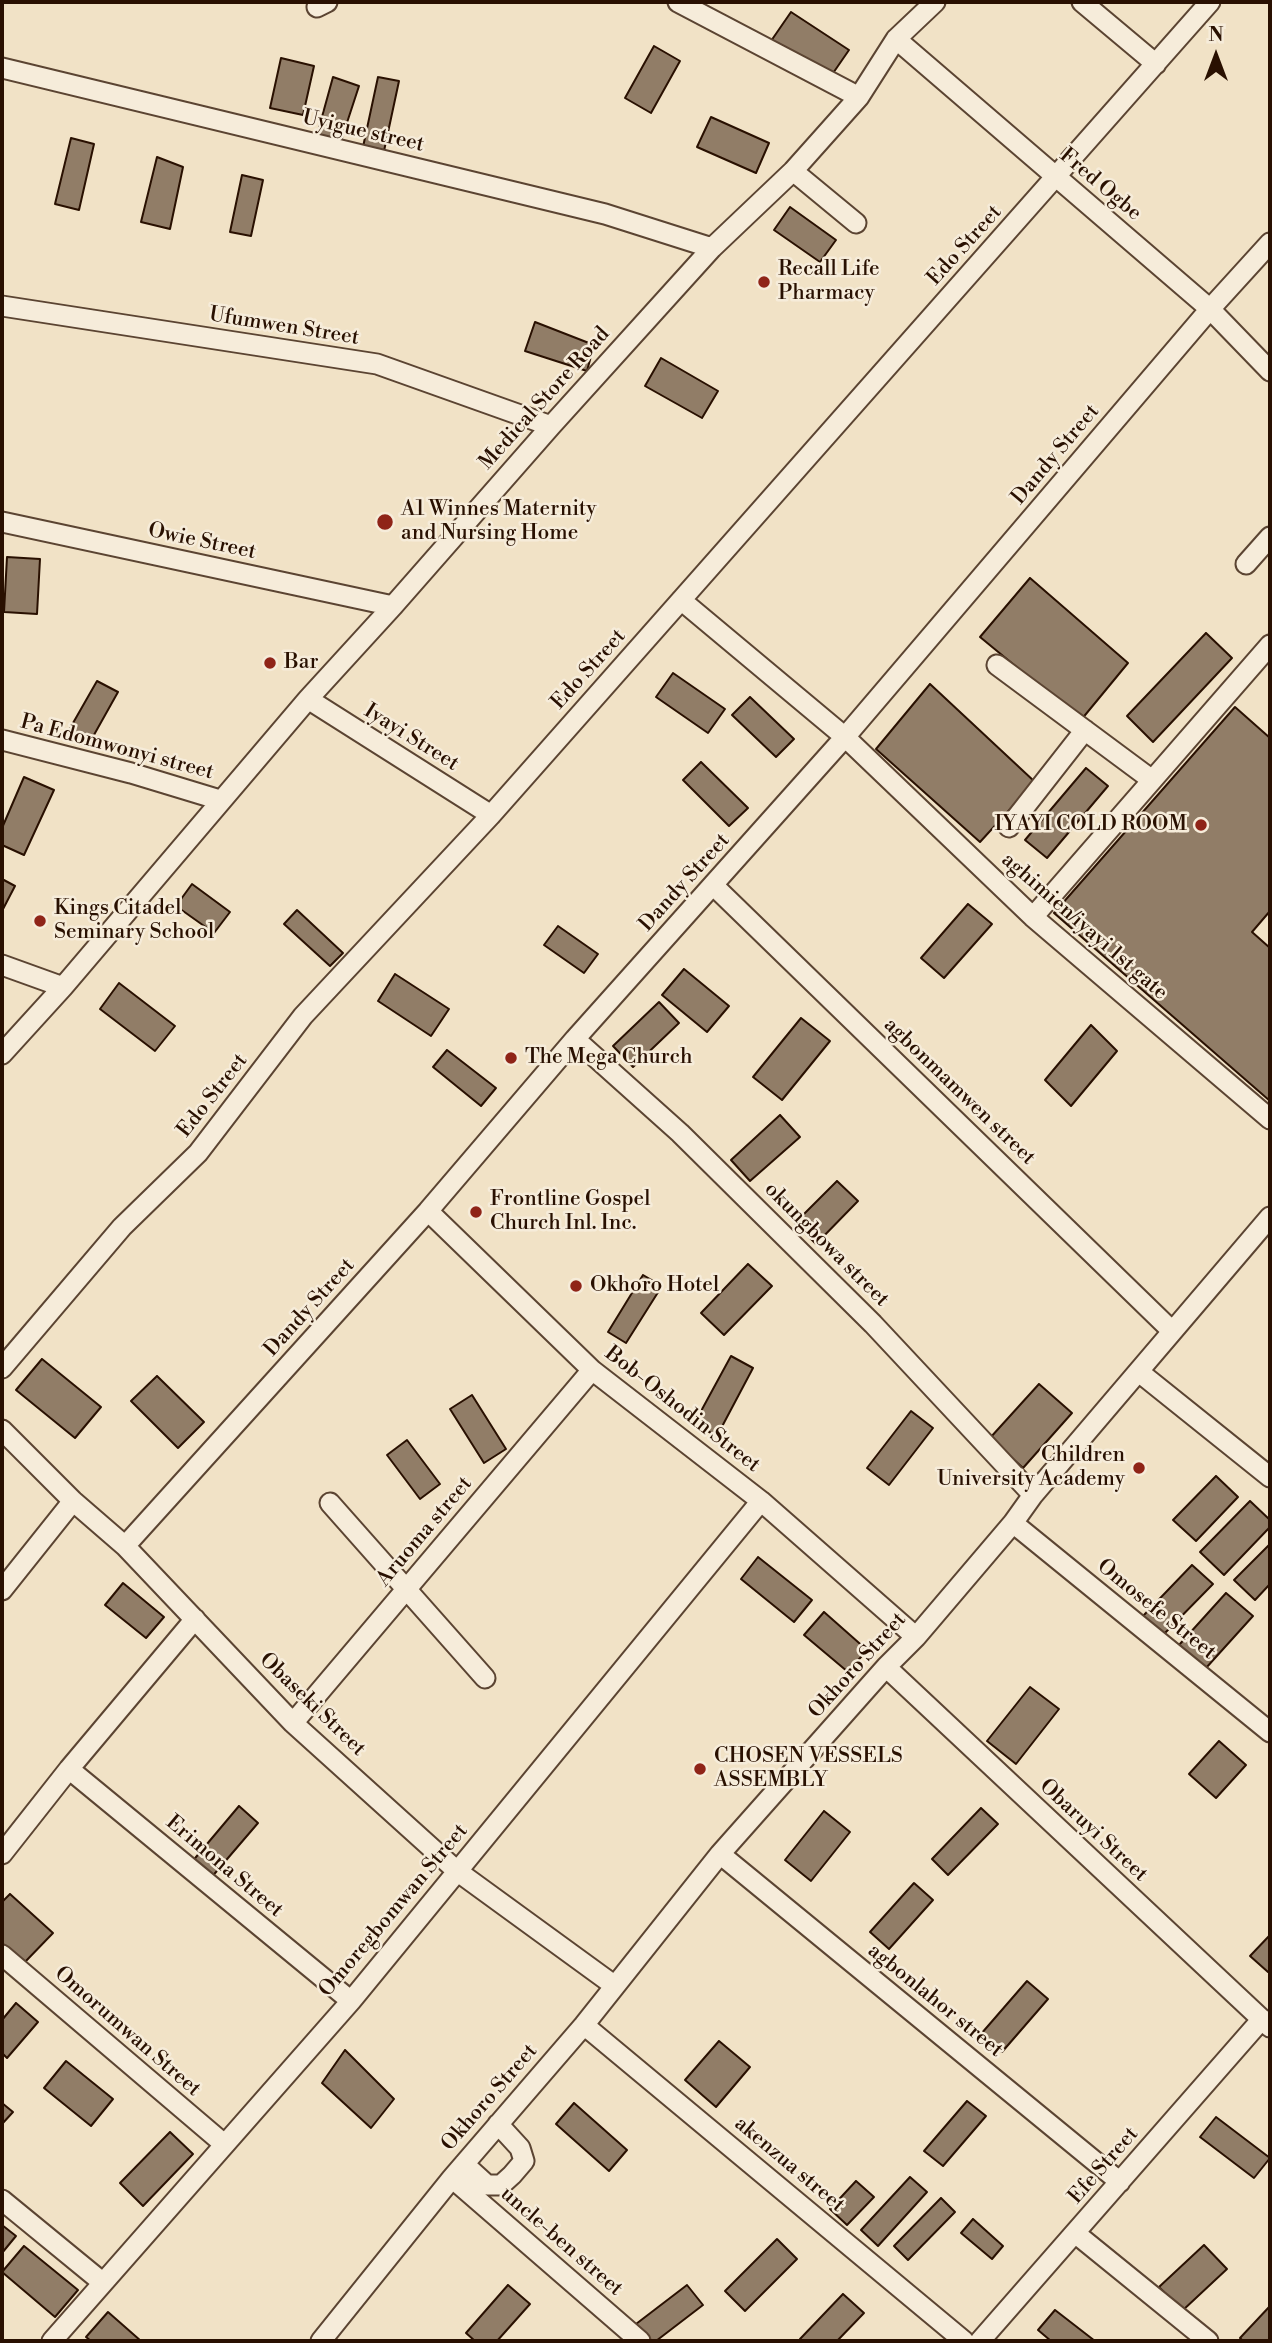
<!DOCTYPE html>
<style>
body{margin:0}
#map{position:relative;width:1272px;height:2343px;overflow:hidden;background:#f1e2c6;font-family:"Libre Bodoni",serif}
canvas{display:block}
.frame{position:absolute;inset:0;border:4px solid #291001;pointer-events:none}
.north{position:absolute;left:1181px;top:21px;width:70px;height:70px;-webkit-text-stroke:5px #f6ecda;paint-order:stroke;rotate:0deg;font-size:19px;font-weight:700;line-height:28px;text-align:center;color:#291001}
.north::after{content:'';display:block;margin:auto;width:24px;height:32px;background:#291001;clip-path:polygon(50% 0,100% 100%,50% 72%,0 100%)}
</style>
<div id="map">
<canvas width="1272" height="2343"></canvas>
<div class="frame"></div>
<div class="north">N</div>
</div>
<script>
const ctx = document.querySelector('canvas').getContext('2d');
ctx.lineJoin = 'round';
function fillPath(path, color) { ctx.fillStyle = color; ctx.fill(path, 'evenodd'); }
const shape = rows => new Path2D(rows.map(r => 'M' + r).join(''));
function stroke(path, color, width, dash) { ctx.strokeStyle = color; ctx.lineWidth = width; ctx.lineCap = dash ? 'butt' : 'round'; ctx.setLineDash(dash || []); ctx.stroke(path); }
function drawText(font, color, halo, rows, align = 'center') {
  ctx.font = font + ' "Libre Bodoni",serif'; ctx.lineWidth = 5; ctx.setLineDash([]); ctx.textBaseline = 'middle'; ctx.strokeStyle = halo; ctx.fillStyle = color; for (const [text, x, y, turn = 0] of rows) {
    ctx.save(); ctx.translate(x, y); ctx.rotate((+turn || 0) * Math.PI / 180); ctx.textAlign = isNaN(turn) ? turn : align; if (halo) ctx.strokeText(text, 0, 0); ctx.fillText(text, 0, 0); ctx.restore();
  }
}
const building = shape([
 [791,12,849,50,829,79,771,41,791,12],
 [654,46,680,61,651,113,625,98,654,46],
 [281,58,314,66,303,115,270,108,281,58],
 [333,77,359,86,340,144,317,135,333,77],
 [378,77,399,81,384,151,363,147,378,77],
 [711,117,769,143,756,173,697,147,711,117],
 [71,138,94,144,79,210,55,204,71,138],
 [157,157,183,167,170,229,141,222,157,157],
 [242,175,263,180,251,236,230,232,242,175],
 [790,207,836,240,820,262,774,230,790,207],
 [535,322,594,345,587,371,525,351,535,322],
 [661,358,718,391,702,418,645,386,661,358],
 [7,557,40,559,37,614,4,612,7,557],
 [1030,578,1128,663,1081,720,980,637,1030,578],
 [1206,633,1232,658,1153,742,1127,716,1206,633],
 [673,673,725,709,708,733,656,697,673,673],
 [97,681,118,692,90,742,69,730,97,681],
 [930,684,1035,782,980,842,876,749,930,684],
 [750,697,794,739,776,757,732,715,750,697],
 [1235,707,1270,738,1270,911,1252,932,1270,948,1270,1101,1054,913,1235,707],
 [701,762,748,808,729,826,683,780,701,762],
 [1086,768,1108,786,1047,858,1025,840,1086,768],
 [24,777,54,790,24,855,2,845,2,828,24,777],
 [2,879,15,886,2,911,2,879],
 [192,884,230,912,214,933,176,906,192,884],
 [968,904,992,924,944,978,921,958,968,904],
 [297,910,343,953,330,966,284,924,297,910],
 [558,926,598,954,584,973,544,945,558,926],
 [684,969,729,1006,707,1032,662,995,684,969],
 [395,974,449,1009,431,1036,378,1001,395,974],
 [119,983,175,1026,155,1051,100,1009,119,983],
 [659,1002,679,1023,633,1067,613,1046,659,1002],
 [801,1018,830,1041,782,1100,753,1077,801,1018],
 [1091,1025,1117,1051,1071,1106,1045,1080,1091,1025],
 [447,1050,496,1088,481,1106,433,1067,447,1050],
 [780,1115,800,1137,750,1181,731,1160,780,1115],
 [837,1181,858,1201,816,1244,795,1223,837,1181],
 [748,1264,772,1286,724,1335,701,1313,748,1264],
 [643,1275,662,1286,626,1343,608,1332,643,1275],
 [731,1356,753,1368,717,1436,694,1424,731,1356],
 [42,1359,101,1407,75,1438,16,1390,42,1359],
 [157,1376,204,1422,178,1448,131,1401,157,1376],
 [1039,1384,1072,1413,1023,1468,990,1438,1039,1384],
 [472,1395,506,1449,484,1463,450,1409,472,1395],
 [911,1411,933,1428,889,1485,867,1468,911,1411],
 [407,1440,440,1484,420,1499,387,1455,407,1440],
 [1216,1476,1238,1497,1196,1541,1173,1520,1216,1476],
 [1250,1501,1270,1520,1270,1527,1224,1575,1200,1552,1250,1501],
 [1270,1544,1270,1584,1255,1600,1234,1580,1270,1544],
 [758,1557,812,1600,794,1622,741,1579,758,1557],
 [1192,1565,1213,1584,1163,1635,1143,1616,1192,1565],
 [123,1583,164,1617,146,1638,105,1605,123,1583],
 [1226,1593,1253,1616,1206,1668,1179,1645,1226,1593],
 [824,1612,867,1650,848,1672,804,1635,824,1612],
 [1030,1687,1059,1709,1016,1764,987,1741,1030,1687],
 [1219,1741,1246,1765,1216,1798,1189,1774,1219,1741],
 [239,1806,258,1823,210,1879,191,1863,239,1806],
 [981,1808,998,1824,948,1875,932,1859,981,1808],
 [824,1811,850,1832,811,1881,785,1860,824,1811],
 [914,1883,933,1900,889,1949,870,1932,914,1883],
 [10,1894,53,1933,24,1963,2,1943,2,1902,10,1894],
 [1270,1935,1270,1970,1268,1972,1250,1956,1270,1935],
 [1027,1981,1048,1999,1002,2052,981,2034,1027,1981],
 [16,2003,38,2022,7,2058,2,2053,2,2020,16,2003],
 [719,2041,750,2067,716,2107,685,2080,719,2041],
 [345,2050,394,2099,371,2128,322,2083,345,2050],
 [66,2061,113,2099,91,2126,44,2088,66,2061],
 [967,2101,986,2116,943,2166,924,2151,967,2101],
 [2,2103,13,2112,2,2124,2,2103],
 [574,2103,627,2150,609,2171,556,2124,574,2103],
 [1216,2117,1270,2158,1254,2178,1200,2137,1216,2117],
 [170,2132,193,2154,143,2206,120,2183,170,2132],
 [910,2177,927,2192,878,2246,861,2230,910,2177],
 [856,2181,874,2197,847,2225,830,2209,856,2181],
 [941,2198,955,2212,908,2260,894,2246,941,2198],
 [973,2219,1003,2246,992,2259,961,2233,973,2219],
 [2,2225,16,2236,2,2253,2,2225],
 [777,2239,797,2259,745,2311,725,2291,777,2239],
 [1204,2245,1227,2269,1182,2311,1159,2287,1204,2245],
 [24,2246,78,2290,55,2317,2,2272,24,2246],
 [508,2285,530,2304,497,2341,475,2341,466,2333,508,2285],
 [687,2285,703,2305,656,2341,649,2341,636,2324,687,2285],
 [843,2294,864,2313,837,2341,802,2341,800,2339,843,2294],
 [1270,2306,1270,2341,1243,2341,1240,2338,1270,2306],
 [1055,2310,1095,2341,1051,2341,1038,2330,1055,2310],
 [108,2312,141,2341,91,2341,86,2337,108,2312]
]);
fillPath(building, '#917d67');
stroke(building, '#291001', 2);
const minor = shape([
 [678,2,859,97],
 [1082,2,1156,64],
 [317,7,327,2],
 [896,39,1210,309,1270,371],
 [2,68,605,214,712,248],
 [793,171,856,223],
 [2,306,377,364,551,426],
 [2,522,393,606],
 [1246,564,1270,537],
 [681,600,845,737,1033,917,1270,1119],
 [997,665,1152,780],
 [308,699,491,815],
 [2,740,131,773,220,800],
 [1009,827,1085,730],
 [714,886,1172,1331],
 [1033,917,1270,645],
 [2,965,63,987],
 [575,1039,680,1133,873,1324,1033,1495],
 [2,1054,63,987,308,699,393,606,551,426,712,248,793,171,859,97,896,39,935,2],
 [428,1211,592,1370,761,1501,916,1637],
 [2,1368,122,1227,198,1153,303,1016,491,815,1210,2],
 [1139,1372,1270,1477],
 [2,1430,73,1501,125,1546,293,1723,457,1871,615,1986],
 [330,1503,485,1678],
 [1013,1523,1270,1732],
 [125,1546,428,1211,575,1039,845,737,1210,309,1270,243],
 [2,1590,73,1501],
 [886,1667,1270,2027],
 [293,1723,592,1370],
 [69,1769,351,2001],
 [2,1854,69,1769,195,1619],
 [720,1854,1120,2182],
 [2,1955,224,2144],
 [584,2025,964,2341],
 [464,2164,487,2185,501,2185,512,2175,524,2161,520,2148,498,2124],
 [452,2178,640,2341],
 [2,2200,102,2282],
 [1075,2233,1208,2341],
 [52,2341,351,2001,761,1501],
 [321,2341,452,2178,584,2025,720,1854,886,1667,916,1637,1013,1523,1033,1495,1270,1217],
 [980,2341,1262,2019]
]);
stroke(minor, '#5b4432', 23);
stroke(minor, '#f6ecda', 19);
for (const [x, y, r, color] of [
 [764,282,7,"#8f2418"],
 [385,522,9,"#8f2418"],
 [270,663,7,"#8f2418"],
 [1201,825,7,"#8f2418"],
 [40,921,7,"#8f2418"],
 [511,1058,7,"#8f2418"],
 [476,1212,7,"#8f2418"],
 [576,1286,7,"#8f2418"],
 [1139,1468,7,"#8f2418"],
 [700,1769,7,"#8f2418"]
]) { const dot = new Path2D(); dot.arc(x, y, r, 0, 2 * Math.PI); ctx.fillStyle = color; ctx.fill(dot); stroke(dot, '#f6ecda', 2.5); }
drawText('21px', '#291001', '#f6ecda', [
 ["Uyigue street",363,132,13],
 ["Fred Ogbe",1100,185,40],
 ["Edo Street",965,246,-48],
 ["Ufumwen Street",284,327,9],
 ["Medical Store Road",545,399,-48],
 ["Dandy Street",1056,455,-50],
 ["Owie Street",202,542,12],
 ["Edo Street",589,670,-48],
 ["Iyayi Street",411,738,32],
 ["Pa Edomwonyi street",117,748,15],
 ["Dandy Street",685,883,-48],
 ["aghimien/iyayi 1st gate",1084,927,41],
 ["agbonmamwen street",959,1092,44],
 ["Edo Street",213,1096,-52],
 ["okungbowa street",826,1245,45],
 ["Dandy Street",310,1308,-48],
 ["Bob-Oshodin Street",682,1410,38],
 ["Aruoma street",425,1532,-50],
 ["Omosefe Street",1156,1610,39],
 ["Okhoro Street",858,1666,-48],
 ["Obaseki Street",312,1705,44],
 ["Obaruyi Street",1093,1831,43],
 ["Erimona Street",224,1867,40],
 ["Omoregbomwan Street",394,1911,-50],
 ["agbonlahor street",935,2001,39],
 ["Omorumwan Street",127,2032,41],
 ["Okhoro Street",490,2098,-49],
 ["akenzua street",789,2165,40],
 ["Efe Street",1104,2166,-49],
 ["uncle-ben street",561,2242,41]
]);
drawText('21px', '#291001', '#f6ecda', [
 ["Recall Life",778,270],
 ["Pharmacy",778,294],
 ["A1 Winnes Maternity",401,510],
 ["and Nursing Home",401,534],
 ["Bar",284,663],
 ["IYAYI COLD ROOM",1187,825,"right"],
 ["Kings Citadel",54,909],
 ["Seminary School",54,933],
 ["The Mega Church",525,1058],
 ["Frontline Gospel",490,1200],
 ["Church Inl. Inc.",490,1224],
 ["Okhoro Hotel",590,1286],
 ["Children",1125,1456,"right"],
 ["University Academy",1125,1480,"right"],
 ["CHOSEN VESSELS",714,1757],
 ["ASSEMBLY",714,1781]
], 'left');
</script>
